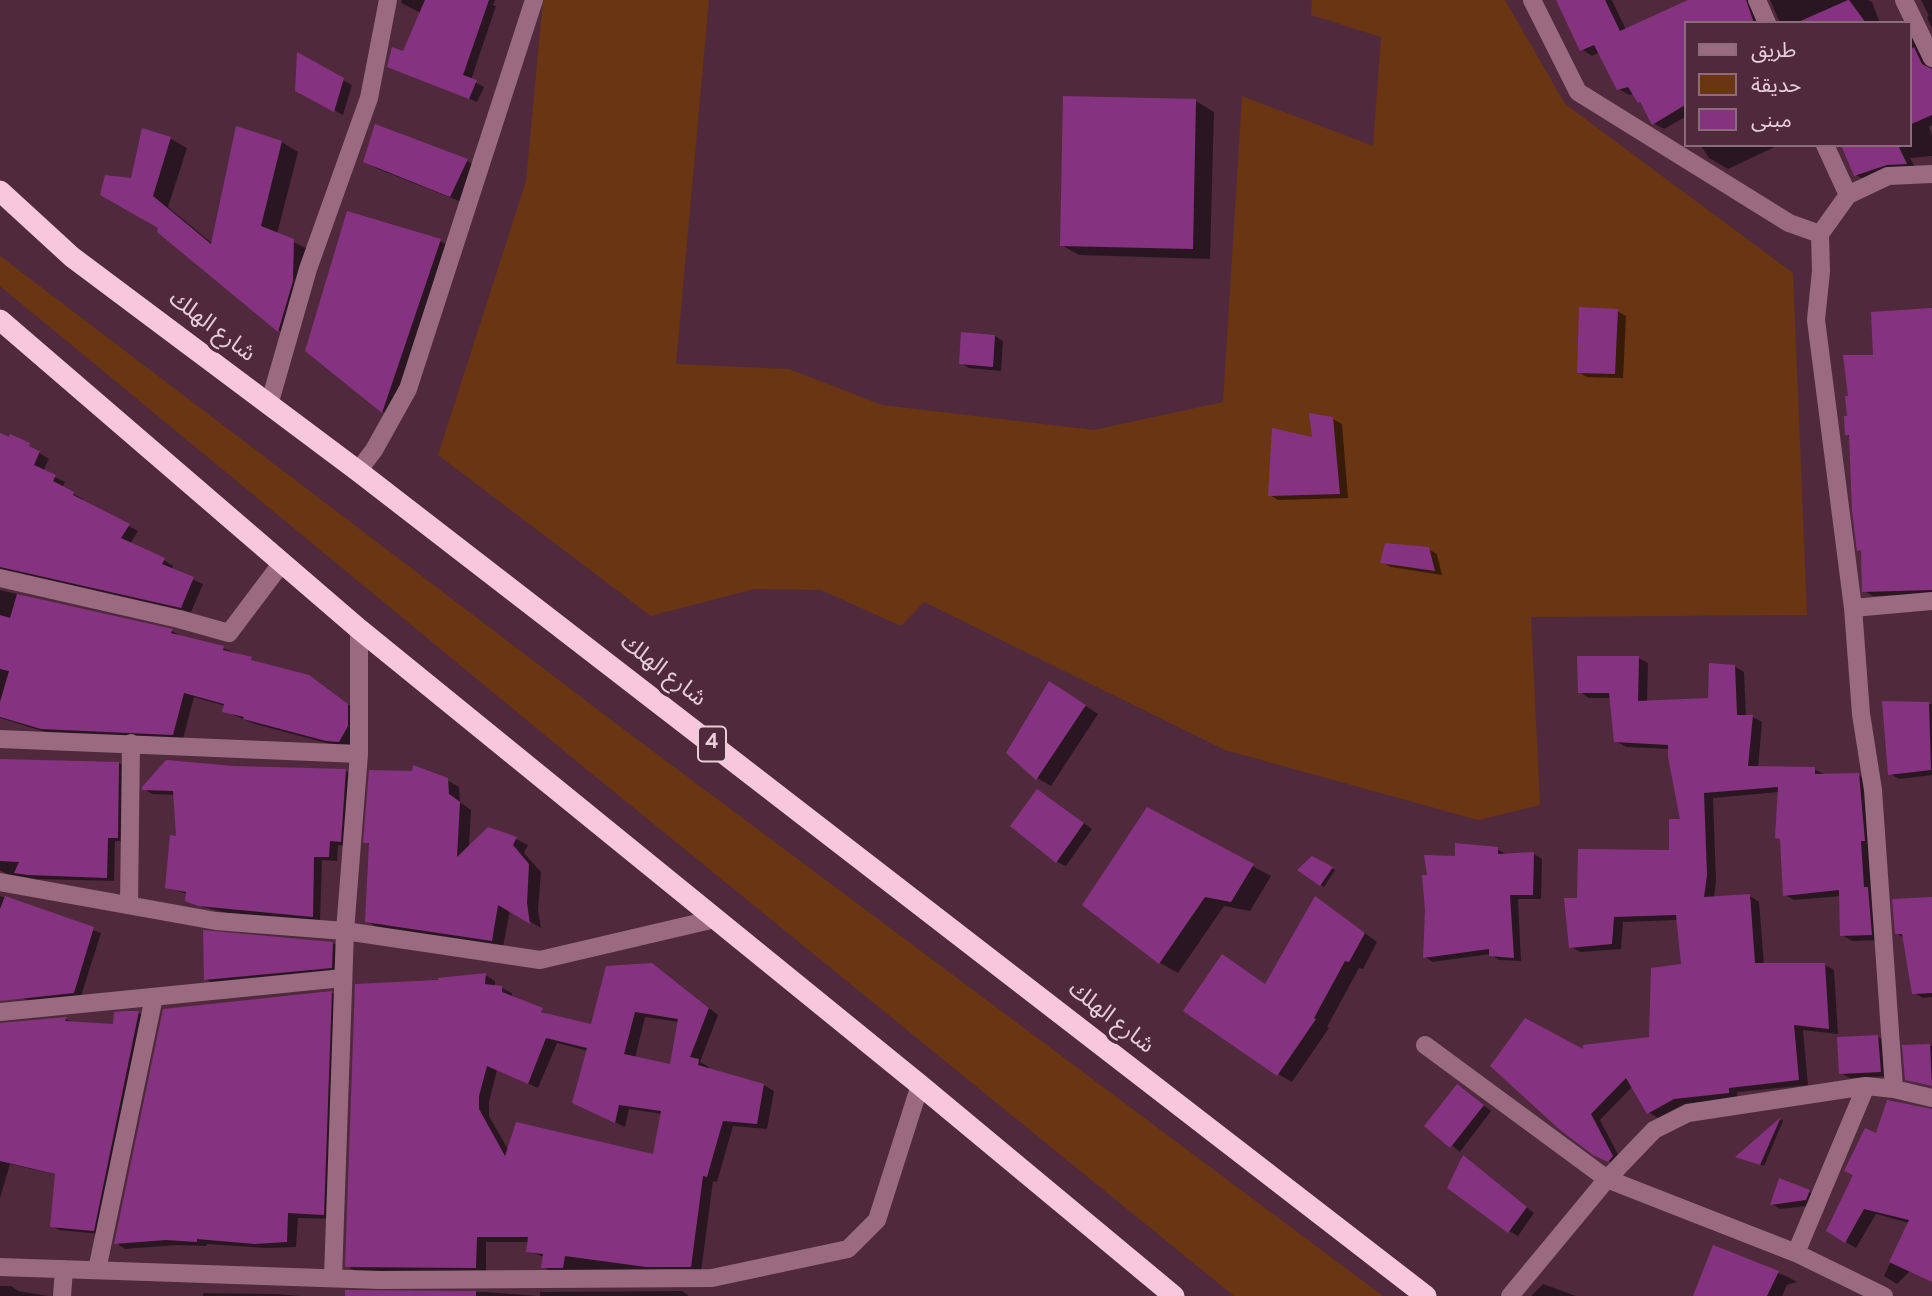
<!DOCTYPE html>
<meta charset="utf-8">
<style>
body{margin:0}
#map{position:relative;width:1932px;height:1296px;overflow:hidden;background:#502a3c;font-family:Overpass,"Noto Sans Arabic",sans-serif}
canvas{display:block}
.legend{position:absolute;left:1684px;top:21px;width:228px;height:126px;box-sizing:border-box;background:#502a3c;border:2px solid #8c6c7b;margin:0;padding:9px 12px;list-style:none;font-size:21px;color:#e7ced9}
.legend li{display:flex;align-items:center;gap:14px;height:35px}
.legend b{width:35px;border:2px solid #8c6c7b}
</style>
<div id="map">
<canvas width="1932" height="1296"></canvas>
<ul class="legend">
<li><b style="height:9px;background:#9a6b80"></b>طريق</li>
<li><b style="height:19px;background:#693512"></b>حديقة</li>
<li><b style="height:19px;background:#853380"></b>مبنى</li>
</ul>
</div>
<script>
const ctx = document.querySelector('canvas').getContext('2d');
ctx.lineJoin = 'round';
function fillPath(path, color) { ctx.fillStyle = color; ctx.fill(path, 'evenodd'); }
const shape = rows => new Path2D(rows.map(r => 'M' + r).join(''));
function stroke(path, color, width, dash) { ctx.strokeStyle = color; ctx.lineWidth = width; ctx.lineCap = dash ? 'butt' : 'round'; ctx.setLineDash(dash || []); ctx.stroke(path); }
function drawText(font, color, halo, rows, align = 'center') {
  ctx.font = font + ' Overpass,"Noto Sans Arabic",sans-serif'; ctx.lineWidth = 7; ctx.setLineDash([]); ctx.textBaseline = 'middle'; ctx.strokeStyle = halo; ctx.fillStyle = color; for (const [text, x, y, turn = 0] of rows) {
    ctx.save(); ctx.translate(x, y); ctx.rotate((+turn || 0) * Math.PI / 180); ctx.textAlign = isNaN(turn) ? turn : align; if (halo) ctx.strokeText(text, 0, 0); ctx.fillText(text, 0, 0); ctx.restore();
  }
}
fillPath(shape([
 [543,0,709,0,676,364,789,369,882,405,1094,430,1223,402,1242,96,1373,146,1381,37,1311,15,1312,0,1505,0,1565,104,1793,273,1807,615,1531,617,1540,805,1478,820,1225,750,924,602,901,626,821,590,754,589,651,616,438,455,526,181],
 [0,256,618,725,1383,1296,1234,1296,580,764,0,286]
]), '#693512');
fillPath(shape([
 [402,0,495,0,493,5,496,6,471,80,484,87,477,102,389,66,403,54,421,13,401,3],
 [1569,0,1612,0,1626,30,1692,0,1758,0,1762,23,1685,23,1685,117,1664,129,1653,123,1634,94,1629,95,1619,89,1600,52,1592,56,1582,49],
 [1770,0,1868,0,1872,2,1880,23,1780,23],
 [1921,0,1932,0,1932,29,1927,17,1929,16],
 [1909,31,1914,34,1932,70,1932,125,1929,127,1932,136,1932,156,1910,158,1916,169,1866,181,1856,175,1843,145,1909,145],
 [298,55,352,85,343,115,297,90],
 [1065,98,1196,101,1214,112,1210,259,1079,255,1061,245],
 [237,128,282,142,298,152,277,234,310,250,295,339,279,330,159,232,160,228,132,180,144,130,171,139,187,148,168,207,213,244],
 [1779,145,1728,169,1709,158,1701,146],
 [467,161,480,169,464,203,378,169,365,162],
 [440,241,458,251,400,422,383,412,307,350],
 [1932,310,1932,594,1873,596,1864,591,1863,552,1859,549,1850,437,1846,434,1849,418,1875,357],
 [1617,311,1626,316,1623,378,1587,377,1578,372],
 [995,336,1003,341,1001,371,969,368,961,363],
 [1333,419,1342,424,1348,498,1278,500,1270,495,1314,439],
 [0,434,39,450,38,452,49,459,43,471,65,482,62,488,83,499,82,501,138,531,130,544,164,560,173,566,172,570,203,584,191,612,14,572,6,572,0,579],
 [1428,549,1437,554,1442,575,1391,567,1382,562],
 [0,590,172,631,181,636,223,648,261,664,319,683,357,711,357,732,349,746,338,746,255,724,224,711,225,706,194,697,183,739,52,734,0,718],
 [1638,658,1648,663,1647,703,1710,700,1734,666,1744,672,1746,717,1753,717,1762,722,1758,768,1814,769,1824,774,1858,775,1868,780,1881,940,1852,941,1842,935,1841,896,1794,900,1785,895,1779,792,1713,798,1716,881,1714,898,1750,896,1759,902,1764,965,1825,965,1834,970,1838,1034,1803,1030,1808,1085,1737,1092,1738,1098,1684,1104,1658,1118,1648,1112,1633,1086,1600,1120,1622,1162,1618,1166,1594,1153,1585,1052,1650,1039,1683,965,1678,920,1623,922,1621,949,1580,952,1570,946,1579,900,1671,852,1682,821,1670,749,1626,747,1616,741,1612,698,1589,698,1580,692],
 [1063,691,1098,714,1051,786,1037,778,1008,753],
 [1884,703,1932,704,1932,775,1899,779,1890,774],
 [1,761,119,763,126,767,125,841,115,841,114,881,36,879,7,874,0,870],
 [234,768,346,771,354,776,348,846,338,845,337,861,322,860,320,921,227,913,195,905,187,900,187,894,166,887,178,837,175,795,152,794,144,789],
 [447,780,459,787,460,802,471,810,469,847,516,839,528,845,524,853,541,872,538,910,541,928,510,910,503,947,378,928,367,921,371,845,365,842],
 [1047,796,1092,829,1066,866,1057,862],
 [1147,810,1271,876,1250,911,1224,906,1178,973,1160,963],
 [1497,849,1506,854,1534,854,1542,859,1541,899,1518,899,1521,961,1499,960,1490,954,1433,962,1425,957,1429,876,1457,858],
 [1313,859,1335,870,1324,887,1321,885],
 [0,896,101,933,81,996,31,1001,0,991],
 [1316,898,1377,942,1363,969,1359,968,1327,1027,1329,1028,1292,1082,1278,1074,1266,985],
 [1932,898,1932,997,1923,998,1914,993,1904,938,1896,933],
 [333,943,340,947,339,971,212,983,206,979],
 [662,971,718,1015,700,1062,709,1067,708,1070,764,1085,774,1091,767,1129,733,1126,717,1182,713,1181,701,1272,553,1272,543,1267,544,1257,528,1251,529,1242,486,1242,486,1273,357,1272,347,1266,440,982,485,975,495,981,495,987,502,988,512,993,512,998,552,1016,592,1026],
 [645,1017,679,1022,671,1066,635,1058],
 [557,1043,588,1051,584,1108,625,1127,629,1109,662,1114,654,1156,509,1151,489,1116,489,1102,497,1070,538,1088],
 [331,992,341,998,333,1219,298,1218,296,1247,266,1248,207,1244,206,1246,177,1245,125,1249,116,1243],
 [139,1013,146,1017,100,1234,59,1230,52,1226,57,1175,10,1164,0,1198,0,1039,23,1023,66,1019,74,1023,115,1025,115,1014],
 [1878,1037,1887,1042,1890,1076,1850,1078,1841,1073],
 [1932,1046,1932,1086,1910,1081,1904,1047],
 [1466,1091,1491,1111,1460,1152,1427,1125],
 [1781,1119,1783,1121,1764,1166,1738,1156],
 [1877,1135,1932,1281,1910,1271,1897,1284,1884,1276,1909,1223,1876,1214,1856,1248,1846,1242],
 [1464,1158,1534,1213,1518,1236,1509,1231],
 [1809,1192,1818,1197,1815,1205,1780,1209,1772,1204],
 [1714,1247,1788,1277,1797,1282,1787,1285,1782,1296,1694,1296],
 [1543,1284,1576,1296,1531,1296],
 [0,1286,11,1286,18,1291,48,1296,0,1296],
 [682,1291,689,1296,540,1296,540,1292],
 [347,1292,487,1292,537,1296,347,1296],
 [203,1293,277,1294,301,1296,203,1296]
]), '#0007');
fillPath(shape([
 [425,0,489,0,463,75,477,80,469,99,387,67,392,47,403,51],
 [1556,0,1605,0,1620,31,1688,0,1746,0,1754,23,1685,23,1685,105,1652,125,1640,102,1638,103,1628,87,1617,90,1594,45,1580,51],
 [1849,0,1866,23,1796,23,1848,0],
 [1914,47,1922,64,1932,69,1932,115,1909,125,1909,50],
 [297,52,344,78,334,112,295,91],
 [1063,96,1196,99,1193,249,1060,246],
 [375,124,468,159,450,197,363,162],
 [236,126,282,141,261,226,294,239,293,281,278,332,157,232,158,228,100,195,105,175,131,178,142,128,171,137,153,196,211,244],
 [1841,145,1898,145,1907,164,1887,165,1854,176],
 [347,211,441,239,382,413,305,351],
 [1579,307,1618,309,1615,374,1577,373],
 [1932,308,1932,590,1862,592,1861,550,1857,551,1852,511,1849,435,1845,435,1844,416,1847,416,1845,396,1848,396,1843,355,1873,355,1871,312],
 [961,332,995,335,993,367,959,364],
 [1309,413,1333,417,1340,494,1268,496,1272,428,1312,437],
 [0,433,9,437,10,434,30,443,29,446,40,451,34,465,56,475,53,481,74,492,73,495,130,524,121,538,165,558,162,564,194,577,181,608,0,567],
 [1385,543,1429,547,1435,571,1380,563],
 [17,594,173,629,171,633,224,646,223,650,252,657,251,660,309,675,348,704,348,726,339,742,326,741,243,719,244,717,222,712,224,704,184,693,173,735,41,729,0,717,0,702,9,671,0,669,0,615,10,618],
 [1577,656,1639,656,1638,701,1708,698,1709,663,1735,665,1737,715,1753,715,1748,766,1815,767,1815,774,1859,773,1865,841,1861,841,1864,887,1868,887,1872,935,1840,936,1839,890,1783,896,1780,839,1775,838,1778,787,1704,793,1707,875,1704,897,1750,894,1755,963,1825,963,1829,1029,1794,1025,1799,1080,1729,1088,1729,1093,1674,1099,1647,1114,1626,1078,1591,1114,1613,1156,1608,1162,1593,1155,1559,1129,1490,1066,1525,1018,1583,1049,1583,1045,1649,1037,1651,968,1681,964,1676,915,1614,917,1612,944,1569,948,1564,898,1577,898,1578,849,1669,850,1669,819,1680,819,1668,757,1668,745,1614,742,1609,693,1578,693],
 [1049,681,1086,705,1036,780,1006,753],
 [1882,701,1929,702,1931,770,1888,775],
 [0,759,119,762,118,838,108,838,107,878,28,875,14,873,19,862,0,861],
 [166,760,234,766,346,769,341,842,330,841,329,857,314,857,313,917,198,906,185,901,186,892,165,888,170,835,176,836,173,791,142,790,142,787],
 [413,765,448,778,449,794,460,802,457,857,488,827,517,837,513,845,529,864,527,903,530,924,498,905,492,941,365,922,369,843,363,843,369,770,412,771],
 [1037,789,1084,823,1056,863,1010,826],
 [1147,807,1254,864,1231,902,1205,897,1159,964,1082,905],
 [1455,843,1498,847,1498,854,1534,852,1533,895,1510,895,1514,958,1489,956,1489,949,1423,958,1425,910,1422,875,1427,875,1424,855,1455,856],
 [1312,856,1333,867,1320,886,1297,870],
 [5,896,94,927,74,993,0,1001,0,909],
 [1315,896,1365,933,1349,962,1345,961,1314,1018,1316,1019,1277,1076,1183,1011,1222,954,1265,984],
 [1932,897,1932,993,1912,994,1902,934,1895,934,1892,899],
 [203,930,333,942,332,968,204,980],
 [652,963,709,1008,690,1057,699,1059,698,1065,764,1084,757,1124,723,1121,707,1177,703,1176,691,1267,646,1267,565,1256,563,1268,541,1268,543,1254,526,1252,528,1237,477,1237,476,1268,345,1267,355,984,438,980,438,978,486,973,485,984,502,986,502,992,543,1008,541,1012,591,1024,606,966],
 [635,1012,678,1019,670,1064,624,1054],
 [546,1038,587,1048,572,1103,615,1123,619,1105,661,1111,653,1154,516,1122,505,1156,479,1109,479,1096,487,1066,528,1084],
 [332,991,324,1215,288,1213,287,1242,255,1244,197,1239,197,1242,166,1240,114,1244,163,1009],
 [126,1011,139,1011,94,1231,50,1227,55,1174,0,1161,0,1023,67,1017,65,1021,113,1024,114,1012],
 [1878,1035,1881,1072,1839,1074,1837,1037],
 [1930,1044,1932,1086,1905,1080,1902,1045],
 [1457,1084,1484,1105,1450,1148,1424,1126],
 [1887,1100,1932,1109,1932,1282,1889,1262,1909,1220,1864,1209,1845,1243,1826,1231,1853,1175,1844,1171,1865,1128,1876,1133],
 [1781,1117,1760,1165,1735,1157],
 [1463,1155,1527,1207,1508,1233,1447,1188],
 [1779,1178,1810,1190,1806,1200,1770,1205],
 [1713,1245,1779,1271,1767,1296,1693,1296],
 [345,1290,476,1291,476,1296,345,1296]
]), '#853380');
stroke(shape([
 [1532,0,1578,92,1789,223,1820,234,1821,271,1816,320,1853,608,1861,714,1873,790,1894,1089,1932,1098],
 [1757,0,1767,23],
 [1904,0,1932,58],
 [1825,145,1848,195],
 [1820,234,1848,195,1888,176,1932,174],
 [269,405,308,269,369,98,388,0],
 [358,471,374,450,408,389,534,0],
 [0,578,179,619,229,633,281,564],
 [1853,608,1932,601],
 [0,739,359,754,359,629],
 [0,882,216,921,345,931,540,960,715,919],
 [129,905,131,743],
 [0,1012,343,978],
 [1425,1045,1607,1179,1796,1253,1884,1296],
 [1796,1253,1866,1086],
 [0,1267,380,1280,712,1278,848,1249,877,1220,920,1085],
 [97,1270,154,997],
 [333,1277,345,931,359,754],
 [62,1296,64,1269],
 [1510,1296,1607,1179,1654,1130,1688,1113,1866,1086,1894,1089]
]), '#9a6b80', 18);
stroke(shape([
 [0,191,72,257,358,471,1426,1296],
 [0,320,359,629,920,1085,1174,1296]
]), '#f7c8dc', 21);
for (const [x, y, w] of [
 [712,744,28]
]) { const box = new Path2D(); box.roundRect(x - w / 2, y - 17.5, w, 35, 5); ctx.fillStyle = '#502a3c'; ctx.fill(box); stroke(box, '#e7ced9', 2); }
drawText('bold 21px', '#e7ced9', null, [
 ["4",712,744]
]);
drawText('23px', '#e7ced9', '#502a3c', [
 ["شارع الهلك",211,328,37],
 ["شارع الهلك",662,672,38],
 ["شارع الهلك",1110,1019,38]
]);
</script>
